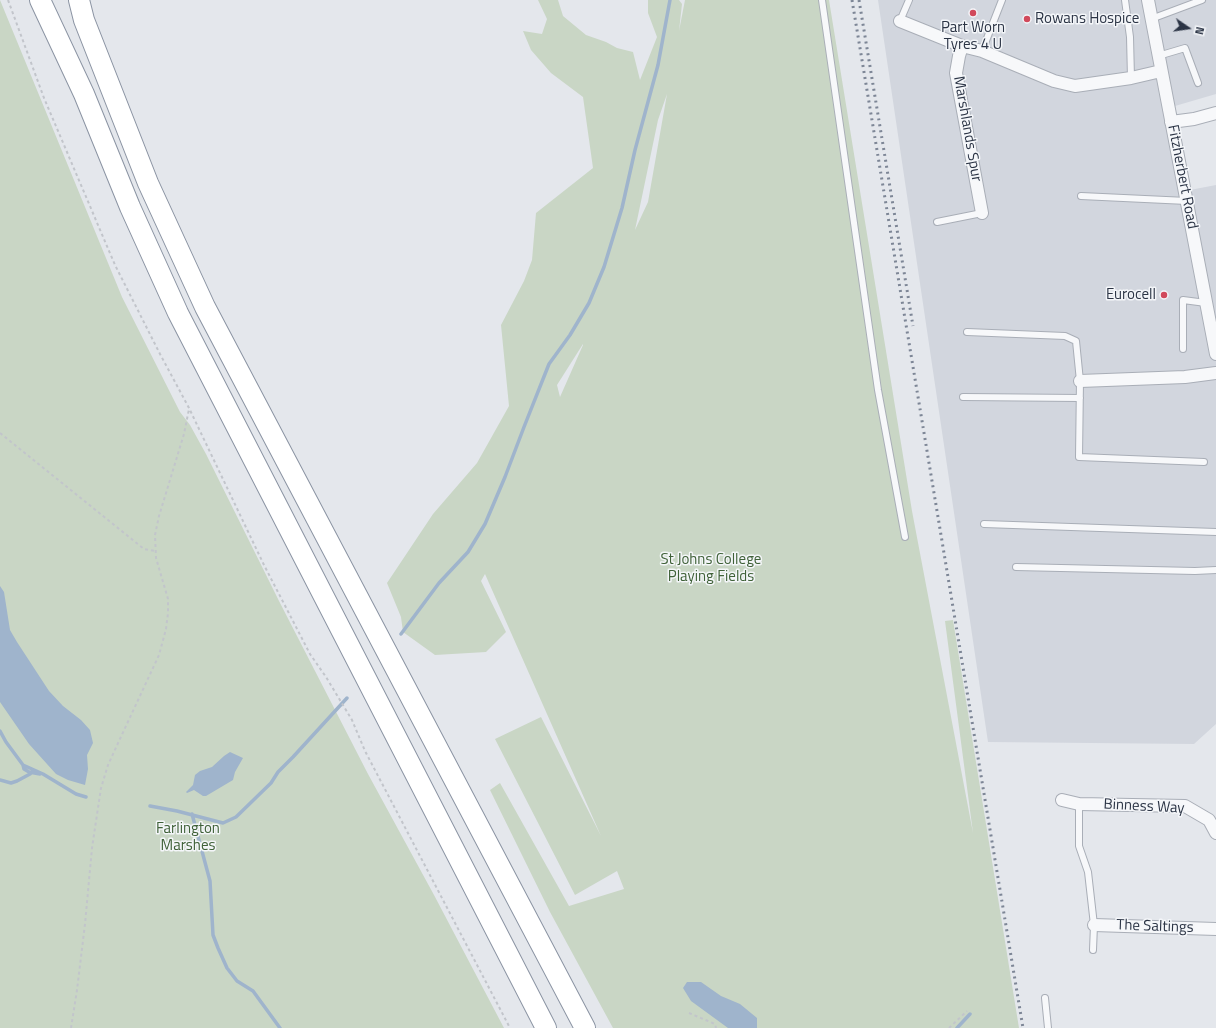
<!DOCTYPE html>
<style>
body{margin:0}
#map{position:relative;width:1216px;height:1028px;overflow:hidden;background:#e4e7ec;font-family:"Titillium Web",sans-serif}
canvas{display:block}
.north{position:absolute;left:1168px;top:8px;width:40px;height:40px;-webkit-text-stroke:3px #f4f6f9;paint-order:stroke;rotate:103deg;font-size:11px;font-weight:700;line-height:16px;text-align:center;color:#2b3445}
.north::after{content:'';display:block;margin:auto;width:14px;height:18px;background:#2b3445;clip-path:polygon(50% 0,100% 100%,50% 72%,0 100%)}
</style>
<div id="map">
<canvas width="1216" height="1028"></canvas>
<div class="north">N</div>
</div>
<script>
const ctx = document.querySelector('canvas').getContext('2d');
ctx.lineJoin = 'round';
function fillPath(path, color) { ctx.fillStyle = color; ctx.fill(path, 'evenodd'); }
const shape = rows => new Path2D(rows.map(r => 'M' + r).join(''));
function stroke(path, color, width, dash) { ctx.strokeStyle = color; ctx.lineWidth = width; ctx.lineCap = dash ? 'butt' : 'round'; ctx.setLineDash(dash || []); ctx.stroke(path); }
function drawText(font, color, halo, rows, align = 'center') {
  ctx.font = font + ' "Titillium Web",sans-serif'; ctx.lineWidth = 3; ctx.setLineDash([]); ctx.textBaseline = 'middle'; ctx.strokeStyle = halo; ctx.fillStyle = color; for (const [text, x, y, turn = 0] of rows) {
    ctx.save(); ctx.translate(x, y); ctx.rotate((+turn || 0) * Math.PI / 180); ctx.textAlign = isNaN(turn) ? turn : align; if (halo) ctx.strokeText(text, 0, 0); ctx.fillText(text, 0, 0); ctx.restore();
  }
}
fillPath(shape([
 [878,0,1216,0,1216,94,1175,106,1190,190,1216,185,1216,724,1194,744,988,742]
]), '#d2d6de');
fillPath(shape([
 [0,0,122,297,180,412,190,425,206,454,279,601,368,774,434,895,504,1028,0,1028],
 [538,0,558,0,563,16,586,35,606,42,617,48,633,52,640,80,657,37,648,13,648,0,679,0,682,4,679,31,685,0,829,0,912,511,973,833,945,621,953,620,1019,1028,613,1028,550,912,490,790,500,783,569,906,624,889,617,871,575,895,495,739,541,717,601,836,485,574,481,581,506,632,486,652,435,655,403,632,401,617,387,583,433,514,477,463,509,406,501,325,524,281,532,260,536,213,593,168,583,97,551,73,531,50,523,31,542,34,547,19],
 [667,94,648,202,635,230,658,120],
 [583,344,583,345,560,397,557,385]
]), '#c9d6c5');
fillPath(shape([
 [0,586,4,592,10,630,17,642,49,691,63,706,81,720,90,730,93,743,87,755,88,769,85,785,68,780,56,774,29,744,0,702],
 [230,752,243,758,235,772,233,780,206,796,203,796,194,790,187,793,186,792,193,785,195,775,200,771,212,767,224,756],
 [687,982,701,982,721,996,740,1004,757,1018,757,1028,728,1028,691,1001,683,988]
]), '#9fb4cc');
stroke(shape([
 [401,634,439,583,468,552,485,524,505,477,524,427,549,364,570,335,589,303,604,267,622,208,635,150,658,65,670,0],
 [0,731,6,742,23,765,43,774,76,794,86,797],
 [23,765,24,769,29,772,40,774],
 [0,780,11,783,17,781,30,774,31,773],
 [150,806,177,811,223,823,236,817,271,783,278,772,293,757,347,698],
 [192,814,210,881,213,935,218,948,227,968,237,981,253,991,280,1028],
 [957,1028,970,1014]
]), '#9fb4cc', 3.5);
const service = shape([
 [822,0,878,390,905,537],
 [1125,0,1130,37,1131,78],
 [1151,19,1202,0],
 [900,21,909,0],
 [982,51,1002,0],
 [1158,56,1185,48,1198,83],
 [1081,196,1187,201],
 [937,222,982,213],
 [967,332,1065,336,1076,341,1080,381,1079,457,1204,462],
 [1183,349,1183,300,1206,303],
 [963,397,1080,398],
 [984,524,1216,532],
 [1016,567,1195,571,1216,570],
 [1079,804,1079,846,1088,872,1094,925,1093,950],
 [1045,998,1048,1028]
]);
const minor = shape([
 [1148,0,1216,354],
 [900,21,962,46,982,51,1054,81,1075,86,1131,78,1161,71],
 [962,46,959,56,956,73,982,213],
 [1171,122,1194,119,1216,113],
 [1080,381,1185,377,1216,373],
 [1062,800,1079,804,1185,806,1209,820,1216,833],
 [1094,925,1216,929]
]);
const trunk = shape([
 [40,0,84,94,130,207,178,313,546,1028],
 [79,0,84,20,148,183,205,307,585,1028]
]);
stroke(service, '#a9aeb7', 8);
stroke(minor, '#a9aeb7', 14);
stroke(trunk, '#8b94a3', 22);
stroke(shape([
 [8,0,44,98,115,265,160,354,189,408,264,565,310,654,326,677,352,720,365,751,510,1028],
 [0,433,144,549,155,551],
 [689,1013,715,1024,716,1028],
 [71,1028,77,990,85,924,92,848,101,788,108,765,119,741,159,655,166,629,168,613,168,599,156,558,155,535,159,516,184,434,189,409],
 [949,1028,967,1011]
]), '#c2c5cb', 2, [3, 3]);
stroke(service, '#f7f8fa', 6);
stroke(minor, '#f7f8fa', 12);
stroke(trunk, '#fff', 20);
stroke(shape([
 [852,0,1023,1028],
 [859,0,913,326]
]), '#7d8696', 3, [2, 4]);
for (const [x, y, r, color] of [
 [973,13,4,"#d1495b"],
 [1027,19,4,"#d1495b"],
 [1164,295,4,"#d1495b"]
]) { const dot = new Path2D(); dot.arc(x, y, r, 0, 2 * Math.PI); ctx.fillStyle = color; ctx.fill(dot); stroke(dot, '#f4f6f9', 1.5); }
drawText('15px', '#2b3445', '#f4f6f9', [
 ["Rowans Hospice",1035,19],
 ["Part Worn",973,28,"center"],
 ["Tyres 4 U",973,45,"center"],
 ["Eurocell",1156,295,"right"]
], 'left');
drawText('15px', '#2b3445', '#f4f6f9', [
 ["Marshlands Spur",967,129,80],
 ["Fitzherbert Road",1182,177,79],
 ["Binness Way",1144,807,3],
 ["The Saltings",1155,927,2]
]);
drawText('15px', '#3f6138', '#f4f6f9', [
 ["St Johns College",711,560],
 ["Playing Fields",711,577],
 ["Farlington",188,829],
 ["Marshes",188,846]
]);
</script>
